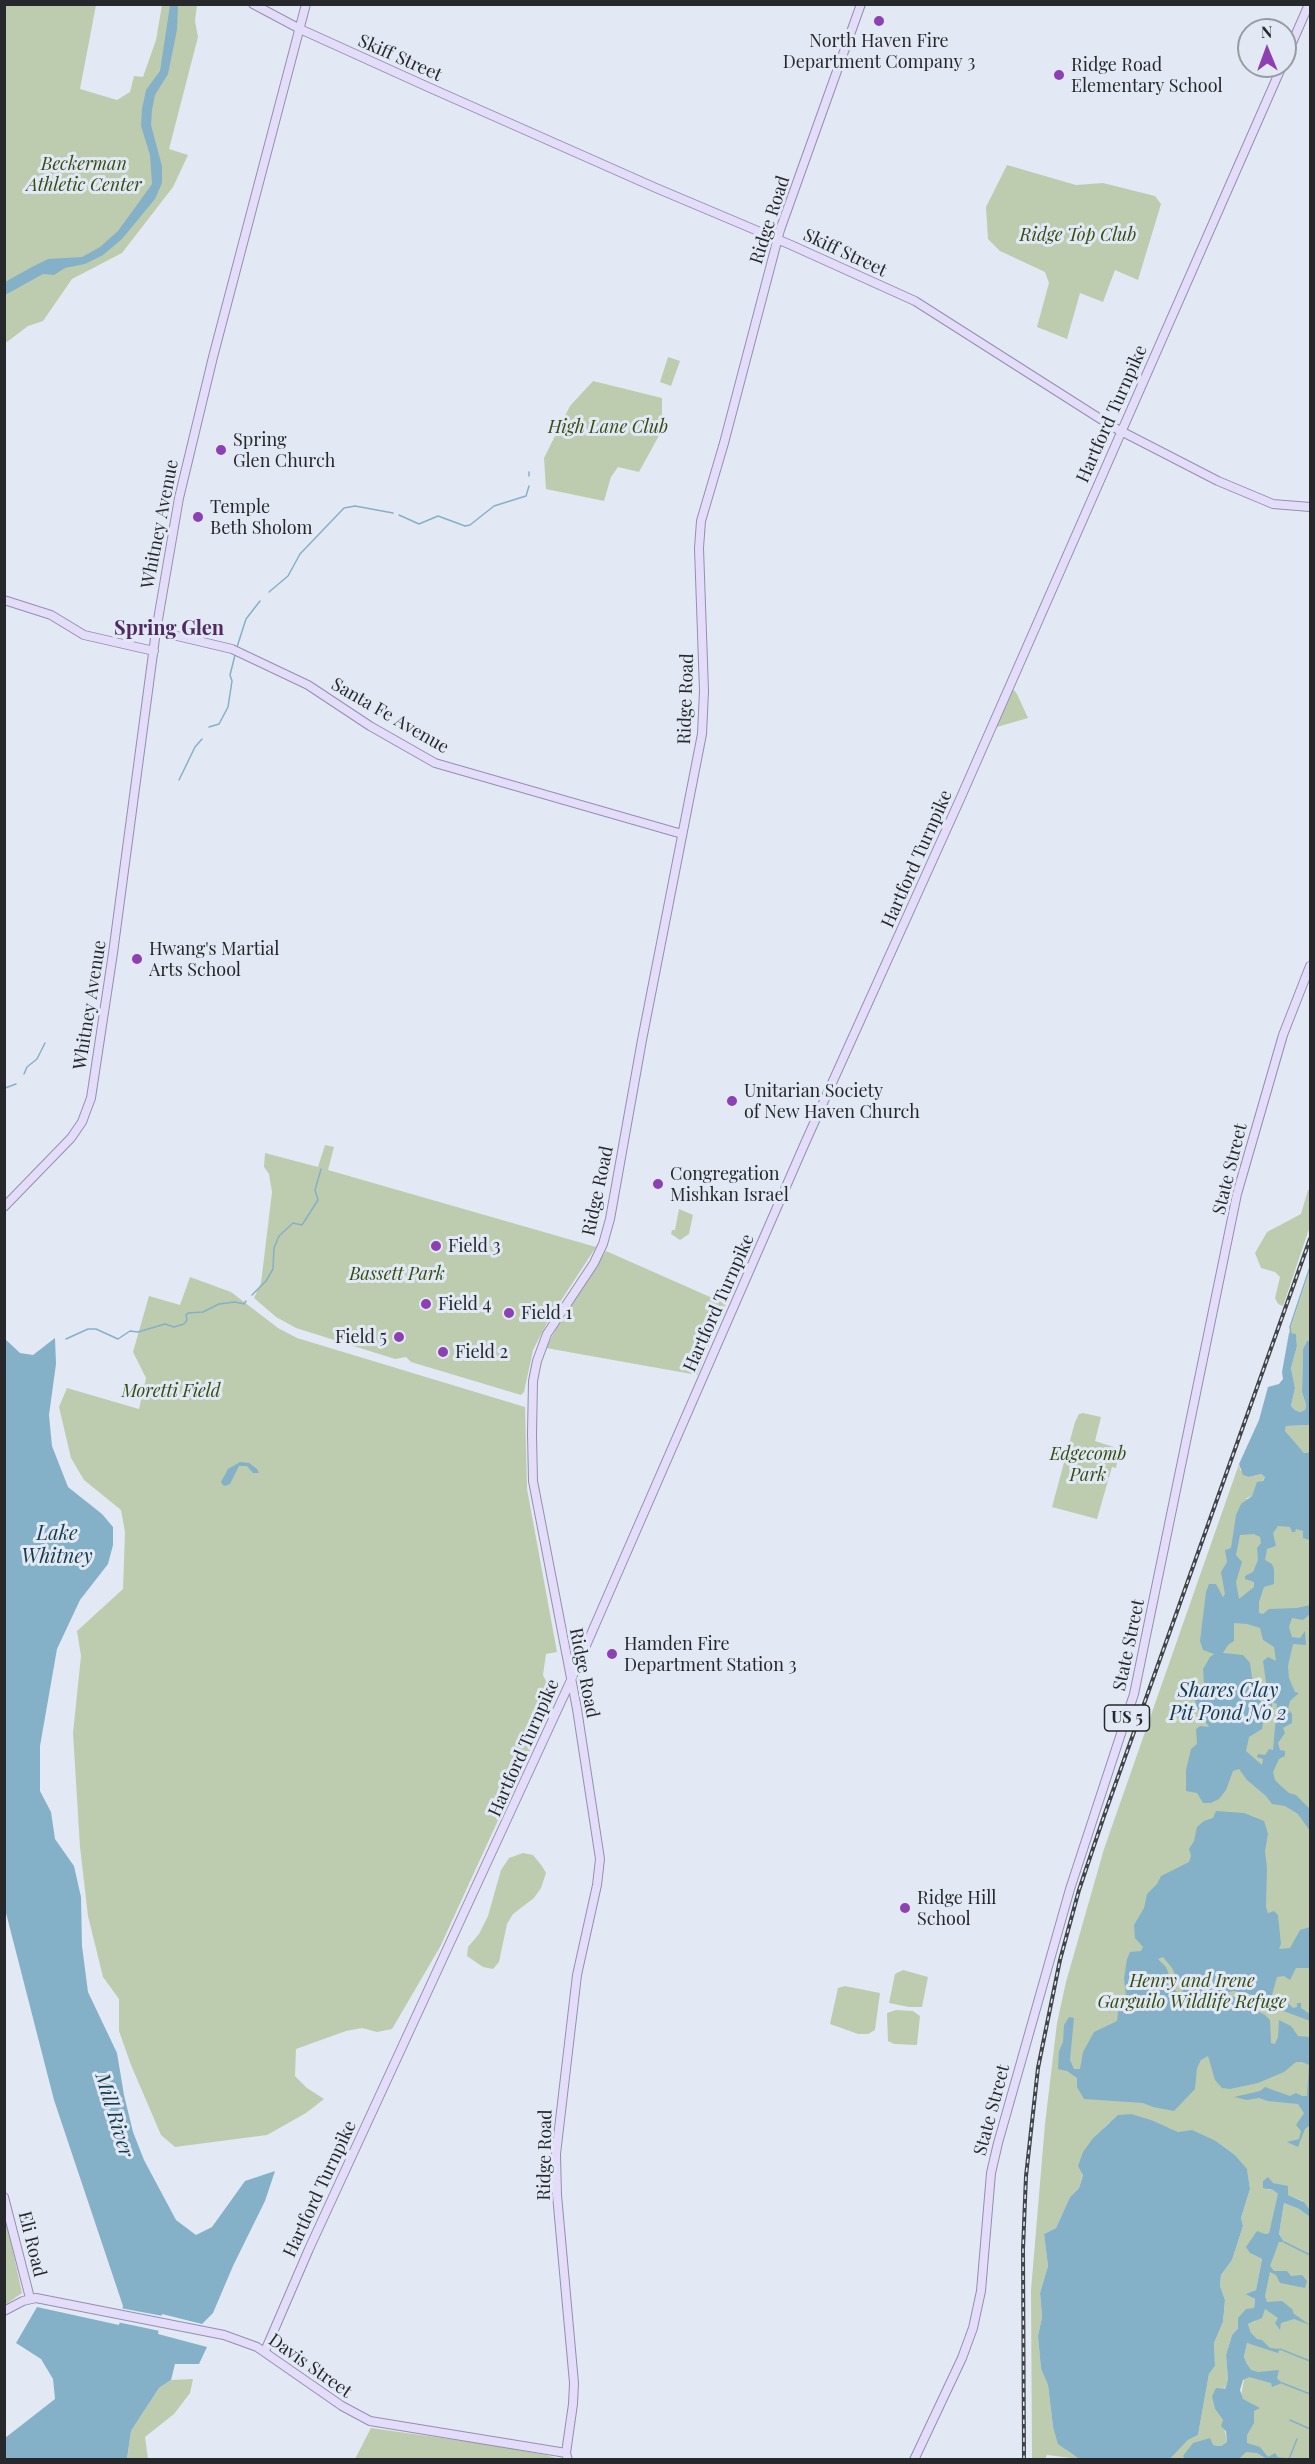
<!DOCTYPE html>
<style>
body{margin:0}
#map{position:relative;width:1315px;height:2464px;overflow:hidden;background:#e2e9f4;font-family:"Playfair Display",serif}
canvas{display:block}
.frame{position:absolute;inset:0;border:6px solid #26282c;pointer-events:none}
.north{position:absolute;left:1237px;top:18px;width:60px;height:60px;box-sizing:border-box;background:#e2e9f4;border:2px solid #979ca4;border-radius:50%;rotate:359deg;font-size:16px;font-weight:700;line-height:24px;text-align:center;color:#26282c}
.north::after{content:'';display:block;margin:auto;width:21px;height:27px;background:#8c40b1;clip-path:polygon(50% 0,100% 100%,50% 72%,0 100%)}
</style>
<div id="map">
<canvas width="1315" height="2464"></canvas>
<div class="frame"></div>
<div class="north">N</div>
</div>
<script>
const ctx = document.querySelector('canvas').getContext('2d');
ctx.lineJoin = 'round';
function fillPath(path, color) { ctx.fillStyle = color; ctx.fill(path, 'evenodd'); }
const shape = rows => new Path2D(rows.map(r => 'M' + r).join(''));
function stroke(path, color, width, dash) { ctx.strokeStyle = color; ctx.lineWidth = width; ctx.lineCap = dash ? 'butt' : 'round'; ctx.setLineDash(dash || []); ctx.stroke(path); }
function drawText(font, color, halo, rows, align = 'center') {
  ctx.font = font + ' "Playfair Display",serif'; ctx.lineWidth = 6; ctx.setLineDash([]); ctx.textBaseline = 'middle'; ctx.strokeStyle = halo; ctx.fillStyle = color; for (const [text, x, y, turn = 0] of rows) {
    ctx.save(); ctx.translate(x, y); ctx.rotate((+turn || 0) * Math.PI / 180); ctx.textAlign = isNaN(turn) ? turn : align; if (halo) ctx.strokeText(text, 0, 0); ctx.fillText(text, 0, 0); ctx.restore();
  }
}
fillPath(shape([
 [4,5,96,5,80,89,117,100,130,92,134,76,143,77,156,40,162,5,197,5,195,21,198,37,169,149,188,155,173,187,122,253,72,279,43,321,28,326,7,342,4,342],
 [1007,165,1076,185,1103,183,1155,196,1161,204,1138,280,1115,270,1103,302,1080,293,1067,339,1037,327,1049,283,1045,272,1000,251,988,239,986,207],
 [668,357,680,361,671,386,660,382],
 [593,381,662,398,662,430,639,472,618,467,611,477,604,501,546,489,544,458,570,406],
 [1011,690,1014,690,1017,694,1028,718,997,727,996,725],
 [325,1145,334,1147,328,1170,596,1247,549,1319,533,1350,524,1392,521,1395,411,1362,406,1357,395,1359,296,1328,276,1317,254,1298,261,1283,272,1192,269,1174,264,1167,265,1153,318,1167],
 [1308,1190,1310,1190,1310,1226,1283,1306,1278,1304,1275,1298,1280,1277,1275,1272,1261,1268,1255,1253,1267,1232,1301,1214],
 [679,1209,693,1215,689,1234,680,1240,671,1234,672,1230,675,1230],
 [606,1251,726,1304,697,1375,546,1348,556,1329],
 [1310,1270,1310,1340,1307,1341,1303,1349,1302,1392,1306,1405,1305,1410,1300,1412,1295,1410,1291,1406,1295,1388,1291,1368,1297,1346,1296,1335,1289,1333],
 [190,1277,231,1292,278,1328,297,1338,525,1407,527,1489,557,1652,546,1654,543,1675,546,1681,547,1696,554,1698,440,1947,392,2029,377,2032,362,2028,346,2031,296,2049,295,2076,307,2088,324,2099,306,2113,267,2135,175,2147,161,2135,131,2065,119,2031,119,1999,103,1977,88,1916,80,1847,73,1733,81,1656,77,1631,123,1589,125,1532,121,1510,84,1480,71,1458,59,1407,67,1388,139,1409,146,1378,133,1352,149,1296,180,1305],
 [1083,1413,1101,1417,1095,1441,1120,1449,1116,1468,1112,1467,1097,1519,1052,1507,1075,1422,1079,1414],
 [1310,1425,1310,1452,1304,1453,1289,1438,1285,1431,1286,1426],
 [1239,1464,1240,1470,1249,1477,1261,1474,1265,1477,1252,1496,1245,1499,1310,1499,1310,2210,1303,2201,1288,2195,1279,2185,1273,2183,1268,2190,1273,2190,1278,2194,1278,2199,1269,2233,1265,2234,1250,2253,1262,2259,1256,2290,1245,2294,1255,2299,1254,2308,1232,2335,1226,2355,1228,2381,1215,2409,1223,2420,1227,2442,1221,2446,1213,2445,1183,2456,1184,2459,1170,2459,1188,2440,1198,2435,1209,2374,1215,2366,1214,2343,1223,2322,1225,2300,1220,2286,1221,2275,1232,2260,1243,2226,1241,2218,1250,2189,1247,2170,1235,2155,1216,2141,1178,2133,1169,2128,1110,2122,1093,2138,1079,2188,1070,2197,1056,2228,1044,2234,1048,2266,1040,2293,1042,2317,1038,2336,1041,2369,1048,2385,1053,2427,1066,2450,1079,2459,1047,2455,1045,2459,1032,2460,1031,2290,1045,2124,1057,2023,1066,1982,1104,1849],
 [523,1853,533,1855,542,1866,546,1873,541,1888,534,1898,513,1914,507,1924,499,1962,493,1969,483,1967,467,1956,468,1947,479,1934,488,1916,501,1870,509,1858],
 [903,1970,928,1977,922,2007,909,2007,889,2003,895,1974],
 [845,1986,880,1993,875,2030,868,2034,858,2034,830,2024,838,1988],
 [896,2010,913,2011,920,2016,917,2045,894,2044,888,2041,887,2013],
 [1284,2203,1299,2209,1310,2217,1310,2459,1216,2460,1229,2458,1247,2364,1244,2357,1247,2343,1250,2344,1251,2333,1248,2324,1256,2321,1268,2260,1271,2260,1279,2242,1284,2242,1279,2234],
 [4,2210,22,2293,5,2305,4,2305],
 [193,2379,190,2393,174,2414,145,2437,148,2459,127,2460,131,2431,159,2388,171,2380],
 [371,2428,492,2445,546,2455,559,2459,355,2459]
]), '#bdccae');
fillPath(shape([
 [170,5,178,5,177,30,168,74,155,95,152,110,151,125,162,166,162,183,155,199,122,239,103,255,85,264,65,268,54,275,43,274,5,295,5,282,32,267,48,259,82,257,100,247,118,231,152,184,150,155,141,126,142,109,146,90,160,71],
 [1289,1333,1296,1334,1297,1346,1291,1368,1295,1388,1291,1406,1295,1410,1300,1412,1305,1410,1306,1405,1302,1392,1303,1349,1307,1341,1310,1340,1310,1425,1286,1426,1285,1431,1304,1453,1310,1452,1310,1540,1303,1538,1303,1531,1296,1529,1295,1532,1292,1532,1290,1527,1278,1526,1273,1533,1276,1546,1267,1549,1265,1560,1272,1564,1274,1569,1274,1584,1264,1587,1259,1602,1259,1613,1263,1614,1269,1609,1297,1608,1310,1605,1310,1614,1303,1620,1292,1618,1289,1627,1292,1637,1300,1638,1305,1631,1306,1645,1293,1644,1288,1666,1289,1678,1295,1692,1299,1693,1290,1701,1288,1709,1292,1714,1292,1723,1283,1728,1285,1733,1278,1743,1280,1750,1285,1751,1285,1756,1279,1759,1273,1772,1275,1780,1281,1786,1289,1793,1296,1795,1310,1809,1310,1831,1298,1814,1285,1806,1272,1804,1266,1796,1247,1780,1239,1769,1233,1771,1226,1790,1219,1799,1211,1803,1203,1803,1197,1793,1186,1791,1186,1770,1191,1749,1197,1744,1196,1729,1200,1726,1209,1727,1199,1712,1193,1695,1195,1689,1204,1684,1203,1669,1210,1657,1214,1654,1203,1650,1200,1641,1206,1592,1209,1584,1216,1584,1223,1597,1225,1594,1221,1572,1227,1562,1225,1550,1231,1548,1236,1515,1241,1504,1252,1496,1257,1482,1263,1481,1265,1477,1261,1474,1249,1477,1243,1475,1239,1464,1259,1420,1268,1387,1279,1384,1283,1379,1282,1372],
 [1254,1534,1260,1537,1261,1543,1257,1548,1258,1560,1253,1572,1245,1576,1245,1579,1254,1582,1254,1587,1239,1599,1236,1582,1242,1562,1236,1555,1240,1535],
 [1234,1623,1247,1624,1260,1628,1263,1640,1274,1647,1276,1661,1268,1657,1263,1661,1269,1704,1272,1708,1272,1702,1277,1704,1273,1750,1269,1749,1265,1755,1258,1754,1257,1757,1263,1759,1262,1765,1246,1751,1249,1737,1262,1729,1264,1719,1264,1708,1253,1685,1250,1663,1243,1655,1223,1653,1228,1645,1234,1641],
 [4,1338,20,1353,33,1355,55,1338,56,1364,49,1415,52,1446,68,1487,102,1514,113,1527,113,1545,108,1564,80,1600,57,1649,40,1746,40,1791,51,1812,55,1839,74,1866,81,1897,82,1946,88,1992,117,2053,124,2095,133,2132,144,2160,176,2220,196,2235,212,2227,245,2181,275,2171,265,2201,233,2266,213,2313,202,2324,162,2314,158,2334,207,2347,199,2364,175,2364,171,2380,159,2388,131,2431,127,2459,5,2459,5,2438,55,2399,53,2379,41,2359,16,2343,37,2307,119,2325,123,2306,54,2100,5,1909],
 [240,1462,249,1463,257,1469,259,1473,253,1473,247,1466,239,1466,230,1484,225,1486,223,1485,221,1482,228,1469],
 [1216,1811,1244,1813,1264,1821,1268,1834,1265,1851,1267,1868,1266,1907,1268,1913,1274,1911,1278,1915,1281,1944,1279,1949,1290,1948,1300,1930,1310,1927,1310,1968,1296,1968,1290,1980,1284,1976,1277,1977,1272,1995,1267,1998,1234,1991,1229,1992,1229,1996,1243,1999,1248,2006,1265,2015,1270,2020,1271,2043,1275,2044,1278,2037,1279,2020,1291,2026,1298,2036,1310,2037,1310,2125,1305,2129,1298,2147,1287,2142,1299,2139,1301,2131,1296,2125,1304,2113,1298,2104,1268,2101,1259,2098,1247,2100,1234,2097,1260,2091,1265,2087,1290,2096,1296,2093,1302,2096,1307,2096,1309,2065,1302,2062,1296,2062,1284,2072,1258,2083,1230,2089,1222,2088,1215,2080,1208,2056,1201,2060,1197,2068,1195,2089,1174,2111,1153,2107,1143,2103,1084,2099,1077,2087,1077,2078,1067,2071,1058,2069,1059,2051,1063,2042,1064,2025,1069,2017,1074,2018,1070,2060,1074,2069,1080,2069,1083,2052,1094,2032,1117,2021,1118,2012,1126,1996,1124,1978,1127,1959,1130,1952,1141,1951,1143,1947,1135,1938,1134,1925,1144,1908,1147,1894,1157,1884,1161,1876,1189,1862,1191,1856,1189,1849,1194,1841,1197,1827,1204,1821,1213,1818],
 [1163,1957,1172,1968,1183,1992,1194,2000,1184,1999,1175,1990,1166,1967,1158,1959],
 [1297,2003,1301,2003,1301,2008,1310,2014,1310,2021,1281,2010,1280,2006,1289,2004,1293,2008,1297,2007],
 [1131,2114,1151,2120,1178,2132,1192,2130,1216,2141,1235,2155,1247,2169,1250,2189,1241,2218,1243,2226,1232,2260,1221,2275,1220,2286,1225,2300,1223,2322,1214,2343,1215,2366,1209,2374,1198,2435,1188,2440,1170,2459,1079,2459,1058,2444,1053,2427,1048,2385,1041,2369,1038,2336,1042,2317,1040,2293,1048,2266,1044,2234,1056,2228,1070,2197,1079,2188,1083,2175,1078,2166,1083,2152,1093,2138,1118,2115],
 [1268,2177,1273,2183,1288,2186,1288,2195,1304,2202,1310,2210,1310,2217,1299,2209,1284,2203,1279,2234,1284,2242,1279,2242,1270,2266,1274,2271,1287,2271,1291,2276,1302,2275,1307,2281,1305,2288,1280,2283,1276,2275,1270,2272,1265,2296,1267,2302,1282,2301,1292,2309,1294,2314,1310,2325,1294,2319,1281,2323,1280,2330,1275,2323,1278,2318,1265,2309,1262,2318,1248,2324,1251,2333,1257,2339,1262,2340,1270,2348,1280,2349,1278,2353,1247,2343,1244,2357,1247,2364,1251,2370,1258,2372,1279,2370,1277,2378,1282,2383,1272,2387,1271,2383,1249,2377,1243,2380,1240,2390,1243,2399,1260,2408,1254,2411,1254,2423,1247,2435,1247,2443,1260,2447,1268,2457,1275,2453,1279,2459,1267,2459,1257,2453,1246,2452,1239,2459,1222,2458,1184,2459,1183,2456,1193,2443,1210,2438,1213,2445,1221,2446,1227,2442,1226,2431,1221,2426,1223,2420,1215,2409,1212,2396,1216,2388,1225,2389,1228,2380,1226,2355,1232,2335,1238,2328,1238,2318,1246,2309,1254,2308,1255,2299,1245,2294,1256,2290,1262,2259,1250,2253,1246,2247,1257,2231,1265,2234,1269,2233,1278,2194,1273,2190,1263,2188,1263,2181]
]), '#85b1c8');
fillPath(shape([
 [120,2308,163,2316,160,2331,117,2322]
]), '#e2e9f4');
stroke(shape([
 [529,476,529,472],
 [399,515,419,524,438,516,465,526,470,525,494,506,526,496,529,486],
 [269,592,288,576,300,554,344,508,355,506,393,513],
 [237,647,246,619,260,601],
 [209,727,219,724,228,707,232,681,230,675,235,655],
 [179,780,195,747,202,739],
 [24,1074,27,1067,37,1059,45,1043],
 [4,1085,5,1088,16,1084],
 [252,1295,266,1281,273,1269,274,1248,279,1236,293,1223,302,1225,318,1200,315,1190,321,1169],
 [1291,1334,1290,1327,1310,1267],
 [66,1339,88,1329,96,1329,118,1339,130,1331,138,1332,165,1324,174,1327,184,1324,187,1320,186,1315,188,1313,203,1312,219,1304,235,1302,244,1304,246,1301],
 [1284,2242,1310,2255],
 [1280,2349,1310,2361],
 [1282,2383,1310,2394],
 [1290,2420,1310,2429],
 [1278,2458,1289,2459,1297,2439]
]), '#85b1c8', 1.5);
const major = shape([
 [253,4,300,29,428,87,656,188,791,245,915,301,1113,427,1218,481,1273,504,1310,507],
 [1285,59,1309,4],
 [4,600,51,615,84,635,154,651],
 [156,631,232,649,308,685,370,726,435,763,682,834],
 [4,1207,71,1138,82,1122,91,1098,113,953,156,631,179,498,213,357,306,4],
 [4,2197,30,2298],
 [4,2311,23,2301,36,2298,224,2335,257,2347,342,2406,370,2421,566,2453],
 [265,2351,309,2249,571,1680,805,1143,961,797,1282,66],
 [568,2460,566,2453,573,2404,574,2383,557,2195,556,2154,577,1975,597,1885,600,1859,577,1709,533,1481,532,1434,533,1381,537,1361,547,1334,594,1263,603,1244,610,1219,642,1040,702,734,704,691,699,548,701,521,724,443,780,230,861,4],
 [914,2460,962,2358,973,2328,981,2291,991,2173,998,2143,1070,1889,1134,1694,1237,1194,1283,1035,1310,966]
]);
stroke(major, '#948faf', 10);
stroke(major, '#e3ddf9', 8);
const rail = shape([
 [1024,2460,1023,2249,1026,2176,1038,2068,1060,1960,1079,1890,1104,1816,1310,1239]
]);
stroke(rail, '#414449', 4);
stroke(rail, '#e2e9f4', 1.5, [4.5]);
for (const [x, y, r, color] of [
 [879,21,6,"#8c40b1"],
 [1059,75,6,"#8c40b1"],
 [221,450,6,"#8c40b1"],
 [198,517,6,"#8c40b1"],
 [137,959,6,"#8c40b1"],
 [732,1101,6,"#8c40b1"],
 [658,1184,6,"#8c40b1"],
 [436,1246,6,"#8c40b1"],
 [426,1304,6,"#8c40b1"],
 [509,1313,6,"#8c40b1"],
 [399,1337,6,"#8c40b1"],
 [443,1352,6,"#8c40b1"],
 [612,1654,6,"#8c40b1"],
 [905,1908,6,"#8c40b1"]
]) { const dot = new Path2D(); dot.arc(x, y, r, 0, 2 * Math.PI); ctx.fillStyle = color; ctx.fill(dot); stroke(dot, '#e2e9f4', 2); }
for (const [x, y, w] of [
 [1127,1718,45]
]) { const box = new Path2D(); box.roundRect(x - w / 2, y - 13, w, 26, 4.5); ctx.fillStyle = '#e2e9f4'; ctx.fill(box); stroke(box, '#26282c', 1.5); }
drawText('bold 16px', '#26282c', null, [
 ["US 5",1127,1718]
]);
drawText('18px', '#26282c', '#e2e9f4', [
 ["North Haven Fire",879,41,"center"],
 ["Department Company 3",879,62,"center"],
 ["Ridge Road",1071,65],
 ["Elementary School",1071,86],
 ["Spring",233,440],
 ["Glen Church",233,461],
 ["Temple",210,507],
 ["Beth Sholom",210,528],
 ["Hwang's Martial",149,949],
 ["Arts School",149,970],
 ["Unitarian Society",744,1091],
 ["of New Haven Church",744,1112],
 ["Congregation",670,1174],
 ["Mishkan Israel",670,1195],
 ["Field 3",448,1246],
 ["Field 4",438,1304],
 ["Field 1",521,1313],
 ["Field 5",387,1337,"right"],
 ["Field 2",455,1352],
 ["Hamden Fire",624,1644],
 ["Department Station 3",624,1665],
 ["Ridge Hill",917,1898],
 ["School",917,1919]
], 'left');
drawText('18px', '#26282c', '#e2e9f4', [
 ["Skiff Street",400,58,24],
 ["Ridge Road",770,220,-72],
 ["Skiff Street",845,253,25],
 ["Hartford Turnpike",1112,414,-66],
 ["Whitney Avenue",160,524,-79],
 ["Ridge Road",686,699,-88],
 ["Santa Fe Avenue",390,716,30],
 ["Hartford Turnpike",917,859,-66],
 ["Whitney Avenue",90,1005,-81],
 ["State Street",1230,1169,-76],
 ["Ridge Road",598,1191,-78],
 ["Hartford Turnpike",719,1303,-66],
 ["State Street",1129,1645,-78],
 ["Ridge Road",584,1673,79],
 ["Hartford Turnpike",524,1748,-66],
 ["State Street",992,2110,-75],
 ["Ridge Road",545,2155,-89],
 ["Hartford Turnpike",320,2189,-65],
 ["Eli Road",32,2244,76],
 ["Davis Street",310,2366,35]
]);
drawText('italic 18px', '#354d13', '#e2e9f4', [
 ["Beckerman",84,164],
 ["Athletic Center",84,185],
 ["Ridge Top Club",1078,235],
 ["High Lane Club",608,427],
 ["Bassett Park",397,1274],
 ["Moretti Field",171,1391],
 ["Edgecomb",1088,1454],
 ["Park",1088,1475],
 ["Henry and Irene",1192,1981],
 ["Garguilo Wildlife Refuge",1192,2002]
]);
drawText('bold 20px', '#4e2a61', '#e2e9f4', [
 ["Spring Glen",169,629]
]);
drawText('italic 20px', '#133a4b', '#e2e9f4', [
 ["Lake",57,1534],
 ["Whitney",57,1557],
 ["Shares Clay",1228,1691],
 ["Pit Pond No 2",1228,1714],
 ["Mill River",114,2115,73]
]);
</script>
